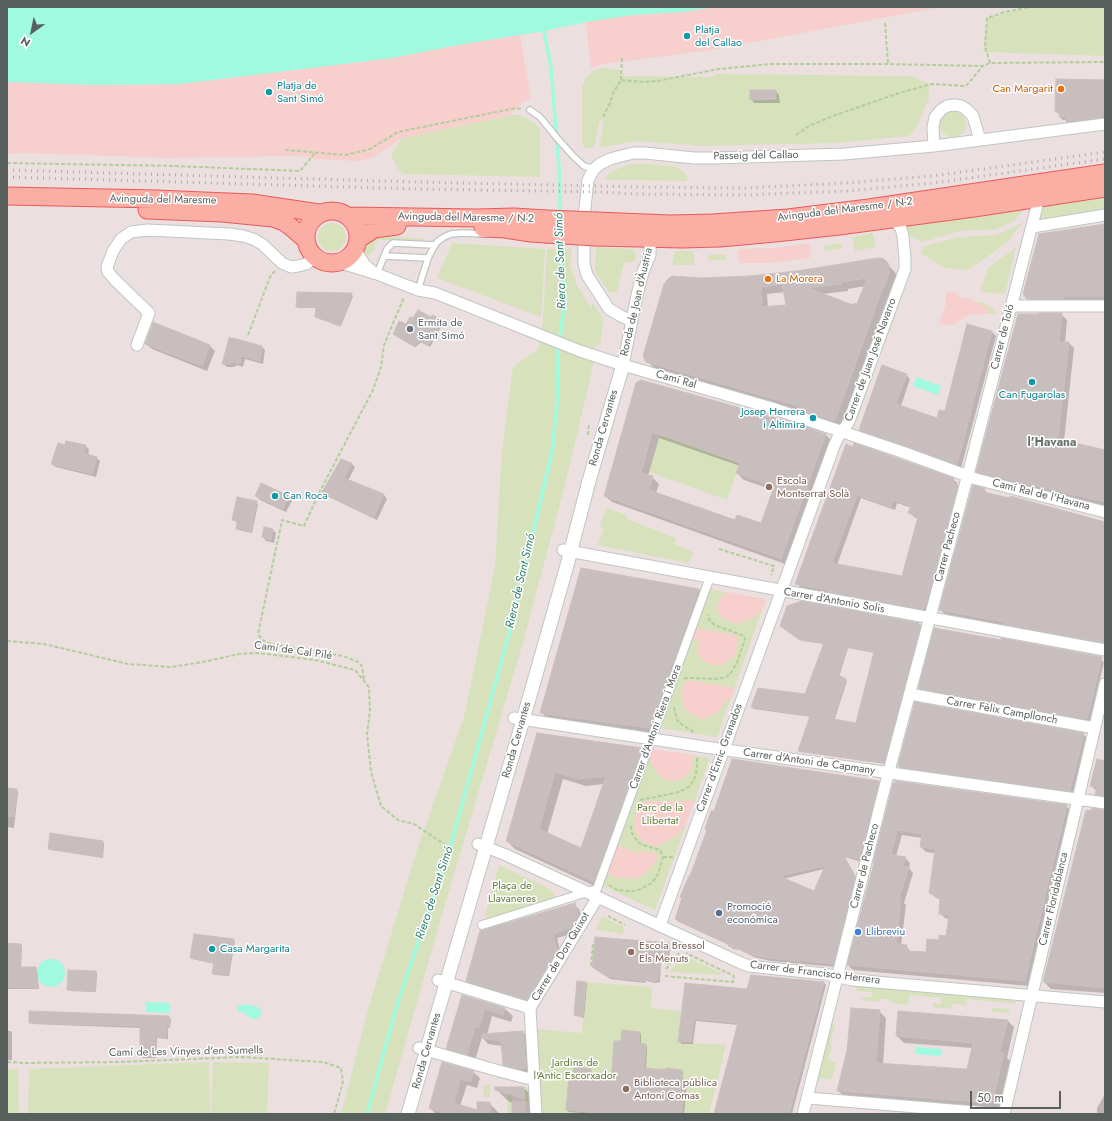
<!DOCTYPE html>
<meta charset="utf-8">
<style>
body{margin:0}
#map{position:relative;width:1112px;height:1121px;overflow:hidden;background:#ebe0df;font-family:Jost,sans-serif}
canvas{display:block}
.frame{position:absolute;inset:0;border:8px solid #58605e;pointer-events:none}
.north{position:absolute;left:12px;top:12px;width:40px;height:40px;-webkit-text-stroke:3px #fff;paint-order:stroke;rotate:213deg;font-size:11px;font-weight:700;line-height:16px;text-align:center;color:#58605e}
.north::after{content:'';display:block;margin:auto;width:14px;height:18px;background:#58605e;clip-path:polygon(50% 0,100% 100%,50% 72%,0 100%)}
.scale{position:absolute;left:970px;top:1091px;width:91px;height:18px;box-sizing:border-box;border:2px solid #58605e;border-top:0;padding-left:5px;font-size:12px;line-height:14px;white-space:nowrap;color:#58605e;-webkit-text-stroke:3px #fff;paint-order:stroke}
</style>
<div id="map">
<canvas width="1112" height="1121"></canvas>
<div class="frame"></div>
<div class="north">N</div>
<div class="scale">50 m</div>
</div>
<script>
const ctx = document.querySelector('canvas').getContext('2d');
ctx.lineJoin = 'round';
function fillPath(path, color) { ctx.fillStyle = color; ctx.fill(path, 'evenodd'); }
const shape = rows => new Path2D(rows.map(r => 'M' + r).join(''));
function stroke(path, color, width, dash) { ctx.strokeStyle = color; ctx.lineWidth = width; ctx.lineCap = dash ? 'butt' : 'round'; ctx.setLineDash(dash || []); ctx.stroke(path); }
function drawText(font, color, halo, rows, align = 'center') {
  ctx.font = font + ' Jost,sans-serif'; ctx.lineWidth = 3; ctx.setLineDash([]); ctx.textBaseline = 'middle'; ctx.strokeStyle = halo; ctx.fillStyle = color; for (const [text, x, y, turn = 0] of rows) {
    ctx.save(); ctx.translate(x, y); ctx.rotate((+turn || 0) * Math.PI / 180); ctx.textAlign = isNaN(turn) ? turn : align; if (halo) ctx.strokeText(text, 0, 0); ctx.fillText(text, 0, 0); ctx.restore();
  }
}
fillPath(shape([
 [1030,7,1105,7,1105,56,983,52,987,18],
 [601,68,619,70,625,76,711,77,717,74,912,76,929,84,929,98,916,129,909,136,835,143,740,145,702,146,638,141,624,143,599,148,604,122,600,120,594,147,589,148,584,147,582,144,582,87,586,78,591,73],
 '940 124a13 13 0 1 1 26 0a13 13 0 1 1-26 0Z',
 [510,115,518,115,526,118,536,124,540,129,540,177,404,174,397,168,391,154,402,138],
 [631,164,643,164,674,166,685,173,687,177,688,181,604,180,609,173,612,171],
 [1105,192,1105,209,1039,219,1042,205],
 [1026,208,1014,221,994,230,988,230,988,229,984,229,983,230,959,231,938,238,937,236,933,237,933,239,921,242,907,234,905,223],
 [1022,223,1008,242,968,270,944,268,921,253,923,247,959,237,963,237,963,238,968,238,968,236,996,235],
 '318 237a14 14 0 1 1 28 0a14 14 0 1 1-28 0Z',
 [873,233,876,247,855,251,852,237],
 [383,236,426,239,422,241,378,240,376,241,373,252,369,255,364,255,363,250,366,244,374,237],
 [452,243,545,249,541,317,437,278],
 [841,243,842,248,824,251,823,246],
 [596,247,632,249,635,251,636,257,635,260,633,262,624,263,617,290,616,292,614,293,609,292,596,273,595,268],
 [1016,247,1005,294,980,292,988,268],
 [547,249,572,249,570,266,578,287,591,308,593,303,602,317,603,321,601,342,600,344,596,346,591,375,565,485,522,646,439,925,385,1114,341,1114,369,1006,418,847,464,717,495,567,502,450,513,367,538,349,543,318],
 [675,251,694,251,694,265,674,265,672,264],
 [726,254,726,260,708,260,708,255],
 [975,302,981,302,993,308,997,313,987,314,988,309],
 [894,307,898,309,878,362,874,360],
 [871,369,875,370,858,418,854,416],
 [660,434,740,463,727,500,649,472],
 [606,508,627,515,626,519,676,538,674,544,693,552,689,563,598,545,604,528,600,527],
 [710,589,766,599,717,737,660,728],
 [652,749,710,758,655,910,603,886],
 [499,865,552,890,554,893,555,898,490,919,487,918,485,914],
 [602,916,624,927,623,934,596,930],
 [684,956,721,973,719,975,669,972],
 [586,982,652,987,651,1008,681,1011,678,1042,726,1045,709,1114,640,1114,646,1044,639,1043,640,1032,621,1041,614,1041,608,1114,542,1114,535,1029,582,1033],
 [857,983,1006,997,1006,1000,1015,1001,1015,1004,967,999,966,1006,952,1004,951,1009,933,1007,933,1003,941,1004,941,998,909,995,908,1005,889,1003,889,999,879,999,879,1002,861,1000,861,997,871,997,872,992,856,991],
 [992,1008,1010,1009,1009,1013,991,1012],
 [830,1023,835,1024,830,1045,832,1046,828,1060,836,1062,832,1080,821,1078,820,1081,816,1080],
 [209,1062,210,1114,28,1114,29,1069],
 [213,1062,269,1063,267,1114,211,1114],
 [7,1068,18,1070,19,1114,7,1114],
 [483,1085,490,1085,490,1097,484,1097],
 [524,1087,529,1088,530,1102,525,1102],
 [507,1093,512,1093,512,1102,513,1103,512,1106,512,1114,508,1114]
]), '#d7e2bc');
fillPath(shape([
 [717,7,941,7,712,50,603,64,591,68,586,22,633,15,682,12],
 [520,35,531,98,522,102,510,115,402,138,372,158,357,161,315,159,301,156,166,158,27,153,7,154,7,82,97,85,180,84,392,58,458,45],
 [810,243,811,257,774,263,739,263,738,249,773,248],
 [952,291,960,297,972,299,989,309,987,314,968,315,953,325,939,324,946,304,946,292],
 [727,592,766,599,763,609,752,619,740,623,734,623,725,620,719,615,717,609,718,603,721,598,724,594],
 [696,628,736,635,738,640,738,644,734,656,724,664,718,665,713,665,702,660,698,655,697,651,697,640,692,639],
 [685,681,695,681,735,688,732,696,724,703,720,710,715,714,704,719,696,717,690,713,685,709,683,703,681,694,684,683],
 [652,749,694,755,690,772,680,780,673,781,665,780,660,776,656,773,651,762,650,756],
 [643,801,692,801,694,802,686,824,680,833,674,837,658,846,652,845,643,842,638,836,635,831,634,825,635,818,640,805],
 [618,845,636,853,641,852,644,851,658,854,657,860,646,873,635,879,617,878,608,874]
]), '#f7cfcd');
fillPath(shape([
 [7,7,717,7,682,12,633,15,586,22,544,31,458,45,392,58,180,84,97,85,7,82],
 [916,377,941,386,938,395,913,386],
 '37 973a14 14 0 1 1 28 0a14 14 0 1 1-28 0Z',
 [146,1002,170,1003,170,1013,146,1012],
 [242,1005,249,1005,258,1007,261,1011,261,1015,256,1019,252,1019,244,1013,238,1011,237,1008,238,1006],
 [916,1047,942,1049,942,1056,915,1054]
]), '#9ffae0');
fillPath(shape([
 [1105,81,1105,120,1070,124,1067,121,1067,120,1063,120,1060,117,1061,114,1059,114,1056,111],
 [776,91,779,95,780,103,754,103,751,99],
 [1105,225,1105,301,1034,304,1028,298],
 [885,262,893,270,896,274,896,281,891,294,890,294,842,428,806,416,802,412,655,369,647,361,702,279,750,277],
 [865,286,858,305,854,307,822,294,848,291,848,289],
 [785,292,787,306,768,308,767,294],
 [351,294,353,296,341,326,318,318,316,317,316,308,299,308,297,307],
 [1061,314,1067,320,1065,343,1069,343,1074,348,1064,441,1105,451,1105,506,983,477,977,471],
 [432,318,441,321,443,323,430,347,422,342,415,347,394,334,414,320],
 [154,323,210,346,215,351,207,371,152,349,146,344],
 [992,332,996,336,961,468,864,434,860,430,906,375,910,379,901,406,938,420,945,412],
 [262,347,265,350,263,364,245,359,243,367,237,365,234,367,227,367,224,364],
 [641,381,826,435,832,441,788,565,612,502,605,496],
 [659,438,740,466,737,473,744,480,773,490,761,524,736,521,656,493,659,484,652,477,648,476],
 [67,442,86,446,89,450,88,455,96,458,100,461,96,477,56,467,52,464,65,446],
 [854,448,953,479,957,483,957,485,961,490,927,613,833,595,831,593,801,588,797,584],
 [861,498,895,510,897,503,912,508,910,513,914,517,919,519,903,577,837,565],
 [341,460,352,464,355,467,348,481,384,495,387,499,377,520,327,496,323,492],
 [984,489,988,494,1105,523,1105,644,946,615,940,610],
 [256,496,288,497,292,501,286,512,260,500],
 [256,502,258,504,252,533,238,530,237,528,238,522,233,520],
 [265,528,273,530,276,533,274,543,266,541,263,537],
 [582,569,699,590,705,595,655,734,547,718,541,712],
 [919,624,922,628,885,764,801,752,799,750,811,717,754,709,752,707,806,696,825,644,803,641,783,628],
 [848,648,875,653,856,724,834,721,847,681,839,677],
 [1064,653,1101,660,1104,662,1090,722,922,691,919,688],
 [537,734,642,749,649,757,601,889,515,849,507,841],
 [563,779,586,786,604,784,582,849,547,834],
 [1083,734,1086,737,1073,793,903,769,900,767],
 [1105,762,1105,801,1103,801,1096,794,1097,791,1091,786],
 [879,782,882,785,862,862,845,857,858,881,836,967,771,961,754,957,740,950,733,949,729,945,679,922,676,919],
 [824,869,815,892,783,879],
 [7,789,16,790,18,792,14,828,7,827],
 [892,792,1066,806,1071,811,1030,986,853,970,848,965],
 [902,835,922,838,921,847,926,852,935,853,930,892,935,897,941,900,940,913,945,918,949,919,947,937,939,941,927,953,911,952,906,946,901,946,906,905,904,903,913,873,909,868,910,863,905,858,896,856],
 [1105,810,1105,993,1051,989,1044,982,1092,812],
 [51,835,103,842,104,844,103,858,51,850,49,849],
 [574,904,579,909,582,920,575,933,557,938,561,955,531,1004,471,985,467,981],
 [233,940,235,941,229,976,215,975,213,974,215,964,192,959,191,958],
 [7,944,21,945,22,947,21,968,35,968,37,969,39,989,7,989],
 [668,944,670,946,669,964,661,963,660,982,655,983,646,981,645,983,610,979,593,967],
 [96,972,97,974,96,992,70,991,68,989],
 [752,976,824,983,826,985,792,1114,715,1114,739,1025,696,1021,693,1044,682,1044,679,1041,686,984,748,990],
 [586,983,587,984,584,1018,577,1016,575,1014],
 [463,996,505,1009,513,1016,511,1022,492,1016,487,1035,523,1032,529,1038,532,1074,510,1070,504,1064,502,1046,488,1044,482,1037,475,1061,455,1056,447,1048],
 [879,1011,886,1018,883,1064,968,1070,973,1048,904,1043,897,1036,1008,1021,1014,1027,1007,1058,1010,1061,999,1109,845,1097,838,1091],
 [169,1017,171,1019,170,1028,168,1028,168,1039,157,1038,156,1058,143,1058,141,1056,141,1028,32,1024,30,1022],
 [7,1031,11,1031,12,1033,12,1060,7,1060],
 [640,1033,641,1035,641,1044,645,1045,647,1047,646,1069,666,1071,681,1070,683,1072,682,1080,685,1080,687,1082,684,1114,594,1114,569,1112,567,1110,574,1078,590,1070,592,1072,592,1080,612,1082,622,1043],
 [443,1063,473,1072,480,1078,477,1088,467,1085,460,1106,469,1114,436,1114,430,1108],
 [524,1088,536,1100,532,1114,513,1114,513,1103,508,1101,496,1089],
 [1105,1094,1105,1114,1097,1114,1097,1108],
 [489,1103,500,1114,478,1114]
]), '#0003');
stroke(shape([
 [544,31,551,68,560,180,560,216],
 [367,1114,397,1005,450,848,509,634,552,452,557,404,558,352,565,299,560,240]
]), '#9ffae0', 3.5);
const building = shape([
 [1056,79,1105,80,1105,111,1103,111,1103,117,1066,122,1066,117,1059,117,1060,112,1055,112,1056,79],
 [750,90,776,90,776,99,750,100,750,90],
 [1105,224,1105,296,1064,296,1063,299,1027,299,1023,294,1039,234,1105,224],
 [878,258,884,259,888,263,889,266,889,274,884,288,883,287,835,421,798,409,798,406,646,362,643,356,664,284,669,278,672,276,702,278,750,276,797,271,878,258],
 [867,278,857,304,854,303,853,305,808,288,842,284,841,282,867,278],
 [782,284,786,305,760,307,762,302,761,287,782,284],
 [297,292,352,293,340,326,315,317,316,307,296,307,297,292],
 [418,310,431,317,432,315,442,320,428,346,420,341,413,346,393,334,399,321,406,324,410,317,413,318,418,310],
 [1039,313,1062,313,1059,342,1069,342,1058,439,1105,450,1105,502,976,472,1018,314,1040,314,1039,313],
 [153,322,210,345,202,366,145,344,153,322],
 [967,324,992,331,957,465,859,430,882,365,907,374,896,404,937,418,939,410,945,411,967,324],
 [229,338,233,338,262,346,260,361,241,356,240,364,233,362,230,364,222,364,229,338],
 [641,380,794,423,826,434,781,559,604,496,636,383,641,380],
 [652,432,740,463,736,473,774,487,761,523,737,515,735,520,649,490,653,476,641,473,652,432],
 [66,441,86,445,84,453,97,457,92,474,51,464,58,443,65,445,66,441],
 [854,443,954,478,953,483,958,485,925,608,923,607,923,609,828,592,831,591,795,584,846,444,853,447,854,443],
 [857,495,891,507,893,500,911,506,908,513,918,517,902,576,832,563,857,495],
 [341,459,352,463,344,478,384,494,374,517,322,492,341,459],
 [261,483,289,496,283,509,255,496,261,483],
 [973,485,985,488,984,492,1009,498,1010,496,1105,522,1105,643,1003,624,1004,622,939,610,973,485],
 [237,497,257,501,251,532,236,529,237,521,232,520,237,497],
 [264,527,273,529,271,540,262,537,264,527],
 [581,568,699,589,649,728,540,713,581,568],
 [802,601,919,623,919,625,921,625,884,763,798,751,810,716,751,707,758,688,805,694,824,643,800,640,780,626,787,606,802,601],
 [847,647,874,652,856,723,833,719,846,679,838,675,847,647],
 [934,628,1001,640,1001,638,1102,657,1087,719,918,688,934,628],
 [915,702,1084,733,1070,791,899,767,899,765,898,765,915,702],
 [537,733,642,748,594,882,506,841,537,733],
 [555,772,578,779,606,776,581,848,539,829,555,772],
 [732,759,879,781,859,859,843,855,855,878,833,964,768,958,750,954,736,948,728,946,729,944,675,919,682,898,680,897,689,876,690,876,707,830,705,829,711,811,714,811,732,759],
 [825,866,814,891,779,876,825,866],
 [1097,759,1105,761,1105,796,1095,795,1097,787,1090,786,1097,759],
 [895,781,1067,805,1025,981,847,965,874,863,873,863,891,792,893,783,895,783,895,781],
 [897,830,922,834,920,847,935,849,929,893,940,898,939,914,949,915,946,936,939,935,939,940,927,939,926,952,907,951,907,945,896,944,901,899,899,898,909,867,903,866,906,857,891,855,897,830],
 [7,788,17,789,14,817,7,816,7,788],
 [1092,808,1105,810,1105,988,1043,982,1086,810,1091,811,1092,808],
 [50,833,103,841,102,857,48,849,50,833],
 [575,903,578,915,570,928,553,934,557,950,527,1000,466,981,480,931,575,903],
 [194,934,234,939,228,975,212,974,214,963,190,958,194,934],
 [595,937,669,943,667,963,660,962,658,980,653,982,644,980,643,982,635,980,608,977,592,967,595,937],
 [7,943,21,944,20,967,36,967,38,988,7,987,7,943],
 [68,970,96,971,95,991,67,990,68,970],
 [751,975,824,982,789,1114,714,1114,738,1023,694,1019,691,1042,678,1042,685,983,747,989,751,975],
 [577,981,586,982,583,1017,574,1015,577,981],
 [462,995,505,1008,503,1015,485,1009,479,1028,475,1027,467,1055,446,1049,462,995],
 [851,1008,880,1010,876,1063,967,1069,973,1043,896,1036,898,1011,1008,1020,1000,1052,1004,1053,992,1103,837,1091,847,1051,851,1008],
 [29,1011,169,1016,169,1027,167,1027,166,1037,155,1037,154,1057,140,1056,140,1026,29,1023,29,1011],
 [622,1030,640,1032,639,1043,646,1044,644,1068,665,1070,666,1068,682,1070,681,1079,685,1079,682,1114,606,1114,566,1110,569,1076,573,1077,574,1067,591,1069,590,1078,611,1081,614,1041,621,1041,622,1030],
 [523,1031,526,1068,518,1069,503,1065,501,1041,482,1038,482,1034,523,1031],
 [442,1062,474,1071,471,1082,460,1079,454,1103,477,1110,477,1102,490,1102,490,1114,447,1114,429,1108,442,1062],
 [495,1087,524,1087,525,1099,495,1090,495,1087],
 [525,1101,525,1114,512,1114,512,1102,525,1101]
]);
fillPath(building, '#c8bebe');
stroke(building, '#cfbebf', 1);
const service = shape([
 [530,110,540,117,557,138,574,157,584,166,594,169],
 [385,256,428,258],
 [377,274,387,249,393,243,435,245],
 [418,290,428,258,435,245,437,242,444,237,451,234,463,233,485,234]
]);
const pedestrian = shape([
 [482,925,597,889,710,577]
]);
const minor = shape([
 [934,146,933,127,935,117,941,110,947,106,955,105,961,106,966,109,973,116,980,140],
 [1032,227,1105,215],
 [356,248,359,256,365,265,372,271],
 [338,262,377,274,418,290,435,293,580,351,623,365,772,408,905,453,976,479,1105,512],
 [1011,306,1105,306],
 [632,321,621,316,609,309,587,275,584,264,584,217,588,180,594,169,600,164,610,159,621,156,634,153,645,153,694,158,714,158,844,154,934,146,1105,124],
 [137,345,149,313,115,280,108,272,107,267,113,251,121,239,131,232,148,230,229,234,243,236,253,239,262,244,282,263,291,267,298,266,306,264,316,257],
 [623,365,637,295,643,272,650,255,650,239,647,234],
 [563,550,1105,650],
 [910,694,1095,728],
 [514,718,705,747,1105,803],
 [478,844,506,855,741,963,749,966,825,974,853,980,1105,1002],
 [660,925,834,446,841,431,845,428,849,421,905,269,905,259,903,236,901,228,897,223,891,219],
 [438,980,530,1008],
 [419,1048,499,1071,526,1078,534,1078],
 [808,1098,1000,1114],
 [536,1114,530,1008,598,897],
 [803,1114,884,790,970,467,1039,198],
 [1004,1114,1105,684]
]);
const tertiary = shape([
 [408,1114,523,720,566,569,589,481,623,365]
]);
const primary = shape([
 [7,196,157,199,252,203,319,213],
 [147,210,222,213,273,218,284,222,291,227,306,240],
 '306 237a26 26 0 1 1 52 0a26 26 0 1 1-52 0Z',
 [349,216,477,218,514,217,546,219],
 [597,221,670,224,712,223,788,218,869,208,1105,173],
 [483,228,505,229,531,233,545,234],
 [596,237,682,239,720,238,775,233,839,226,974,208,1105,188],
 [359,239,374,229,397,226]
]);
stroke(service, '#bec6c4', 8);
stroke(pedestrian, '#bec6c4', 10);
stroke(minor, '#bec6c4', 13);
stroke(tertiary, '#bec6c4', 15);
stroke(primary, '#ea5959', 19);
stroke(shape([
 [885,23,888,64],
 [990,63,985,46,987,18,1005,12,1031,7],
 [621,80,622,57],
 [603,117,610,103,613,93,621,80,645,82,657,81,719,69,771,64,888,64,983,66,990,63,1105,62],
 [796,135,809,126,833,116,899,93,932,84,966,86,983,66],
 [285,150,346,155,370,149,398,132,516,108,522,109],
 [7,163,175,166,300,171,315,153],
 [248,335,270,277,275,271],
 [588,435,589,423],
 [719,549,774,566,771,575],
 [7,641,44,644,128,664,171,667,203,662,239,654,258,653,315,660,355,670,369,687,370,711,367,734,371,772,381,806,398,820,414,824,450,848],
 [364,679,362,666,358,662,343,656,271,644,262,640,258,634,282,520,304,526,320,491,373,390,381,367,384,345,404,297],
 [684,679,686,678,692,678,718,679,726,677,730,674,737,663,745,639,744,636,715,625,711,622,707,615],
 [674,707,677,720,681,724,691,730,694,733],
 [640,800,675,793,683,790,690,786,694,780,696,774,697,763,697,757],
 [663,857,674,857],
 [609,885,617,890,628,891,636,891,652,883,658,874,663,857,660,850,643,845,638,842,632,833,631,826],
 [608,916,625,925],
 [591,966,593,943],
 [666,969,679,953],
 [665,976,733,982,734,976,686,953],
 [7,1062,25,1063,119,1062,241,1057,323,1062,341,1068,343,1082,334,1114]
]), '#b3ce9d', 2, [4, 2]);
stroke(service, '#fff', 5.5);
stroke(pedestrian, '#fff', 8);
stroke(minor, '#fff', 11);
stroke(tertiary, '#fff', 13);
stroke(primary, '#fbaea4', 17);
stroke(shape([
 [7,170,416,182,603,186,635,187,745,188,846,183,932,176,1105,152],
 [7,177,416,189,601,192,635,194,744,195,846,191,934,183,1105,159]
]), '#aaacab', 3, [1, 5]);
const primaryBridge = shape([
 [546,219,597,221],
 [545,234,596,237]
]);
stroke(primaryBridge, '#ea5959', 19, []);
stroke(primaryBridge, '#fbaea4', 17);
for (const [x, y, r, color] of [
 [687,36,4,"#0f9aa8"],
 [1061,89,4,"#e8710a"],
 [269,92,4,"#0f9aa8"],
 [768,279,4,"#e8710a"],
 [410,329,4,"#6b7280"],
 [1032,382,4,"#0f9aa8"],
 [813,418,4,"#0f9aa8"],
 [769,487,4,"#8d6e63"],
 [275,496,4,"#0f9aa8"],
 [719,913,4,"#5c6f8a"],
 [858,932,4,"#3f7fe0"],
 [212,949,4,"#0f9aa8"],
 [631,952,4,"#8d6e63"],
 [626,1089,4,"#8d6e63"]
]) { const dot = new Path2D(); dot.arc(x, y, r, 0, 2 * Math.PI); ctx.fillStyle = color; ctx.fill(dot); stroke(dot, '#fff', 1.5); }
drawText('11px', '#0d838f', '#fff', [
 ["Platja",695,30],
 ["del Callao",695,43],
 ["Platja de",277,86],
 ["Sant Simó",277,99],
 ["Can Fugarolas",1032,395,"center"],
 ["Josep Herrera",805,412,"right"],
 ["i Altimira",805,425,"right"],
 ["Can Roca",283,496],
 ["Casa Margarita",220,949]
], 'left');
drawText('11px', '#c56008', '#fff', [
 ["Can Margarit",1053,89],
 ["La Morera",776,279,"left"]
], 'right');
drawText('11px', '#58605e', '#fff', [
 ["Passeig del Callao",756,156,-1],
 ["Avinguda del Maresme",163,200,1],
 ["Avinguda del Maresme / N-2",845,210,-7],
 ["Avinguda del Maresme / N-2",466,218,1],
 ["Ronda de Joan d'Àustria",637,302,-77],
 ["Carrer de Toló",1003,337,-76],
 ["Carrer de Juan José Navarro",871,360,-70],
 ["Camí Ral",676,380,16],
 ["Ronda Cervantes",604,428,-74],
 ["Camí Ral de l'Havana",1041,495,14],
 ["Carrer Pacheco",948,547,-75],
 ["Carrer d'Antonio Solis",834,601,10],
 ["Camí de Cal Pilé",293,651,8],
 ["Carrer Fèlix Campllonch",1002,711,10],
 ["Carrer d'Antoni Riera i Mora",656,727,-70],
 ["Ronda Cervantes",517,740,-74],
 ["Carrer d'Enric Granados",720,758,-70],
 ["Carrer d'Antoni de Capmany",809,762,8],
 ["Carrer de Pacheco",865,866,-76],
 ["Carrer Floridablanca",1054,899,-77],
 ["Carrer de Don Quixot",561,957,-59],
 ["Carrer de Francisco Herrera",815,973,7],
 ["Ronda Cervantes",427,1051,-74],
 ["Camí de Les Vinyes d'en Sumells",186,1052,-1]
]);
drawText('11px', '#5b616d', '#fff', [
 ["Ermita de",418,323],
 ["Sant Simó",418,336]
], 'left');
drawText('11px', '#785e54', '#fff', [
 ["Escola",777,481],
 ["Montserrat Solà",777,494],
 ["Escola Bressol",639,946],
 ["Els Menuts",639,959],
 ["Biblioteca pública",634,1083],
 ["Antoni Comas",634,1096]
], 'left');
drawText('11px', '#647a35', '#fff', [
 ["Parc de la",660,808],
 ["Llibertat",660,821],
 ["Plaça de",512,886],
 ["Llavaneres",512,899],
 ["Jardins de",575,1063],
 ["l'Antic Escorxador",575,1076]
]);
drawText('11px', '#4e5e75', '#fff', [
 ["Promoció",727,907],
 ["económica",727,920]
], 'left');
drawText('11px', '#366cbe', '#fff', [
 ["Llibreviu",866,932]
], 'left');
drawText('italic 12px', '#328070', '#fff', [
 ["Riera de Sant Simó",561,261,-92],
 ["Riera de Sant Simó",521,581,-77],
 ["Riera de Sant Simó",435,893,-72]
]);
drawText('bold 12px', '#697270', '#fff', [
 ["l'Havana",1052,443]
]);
</script>
